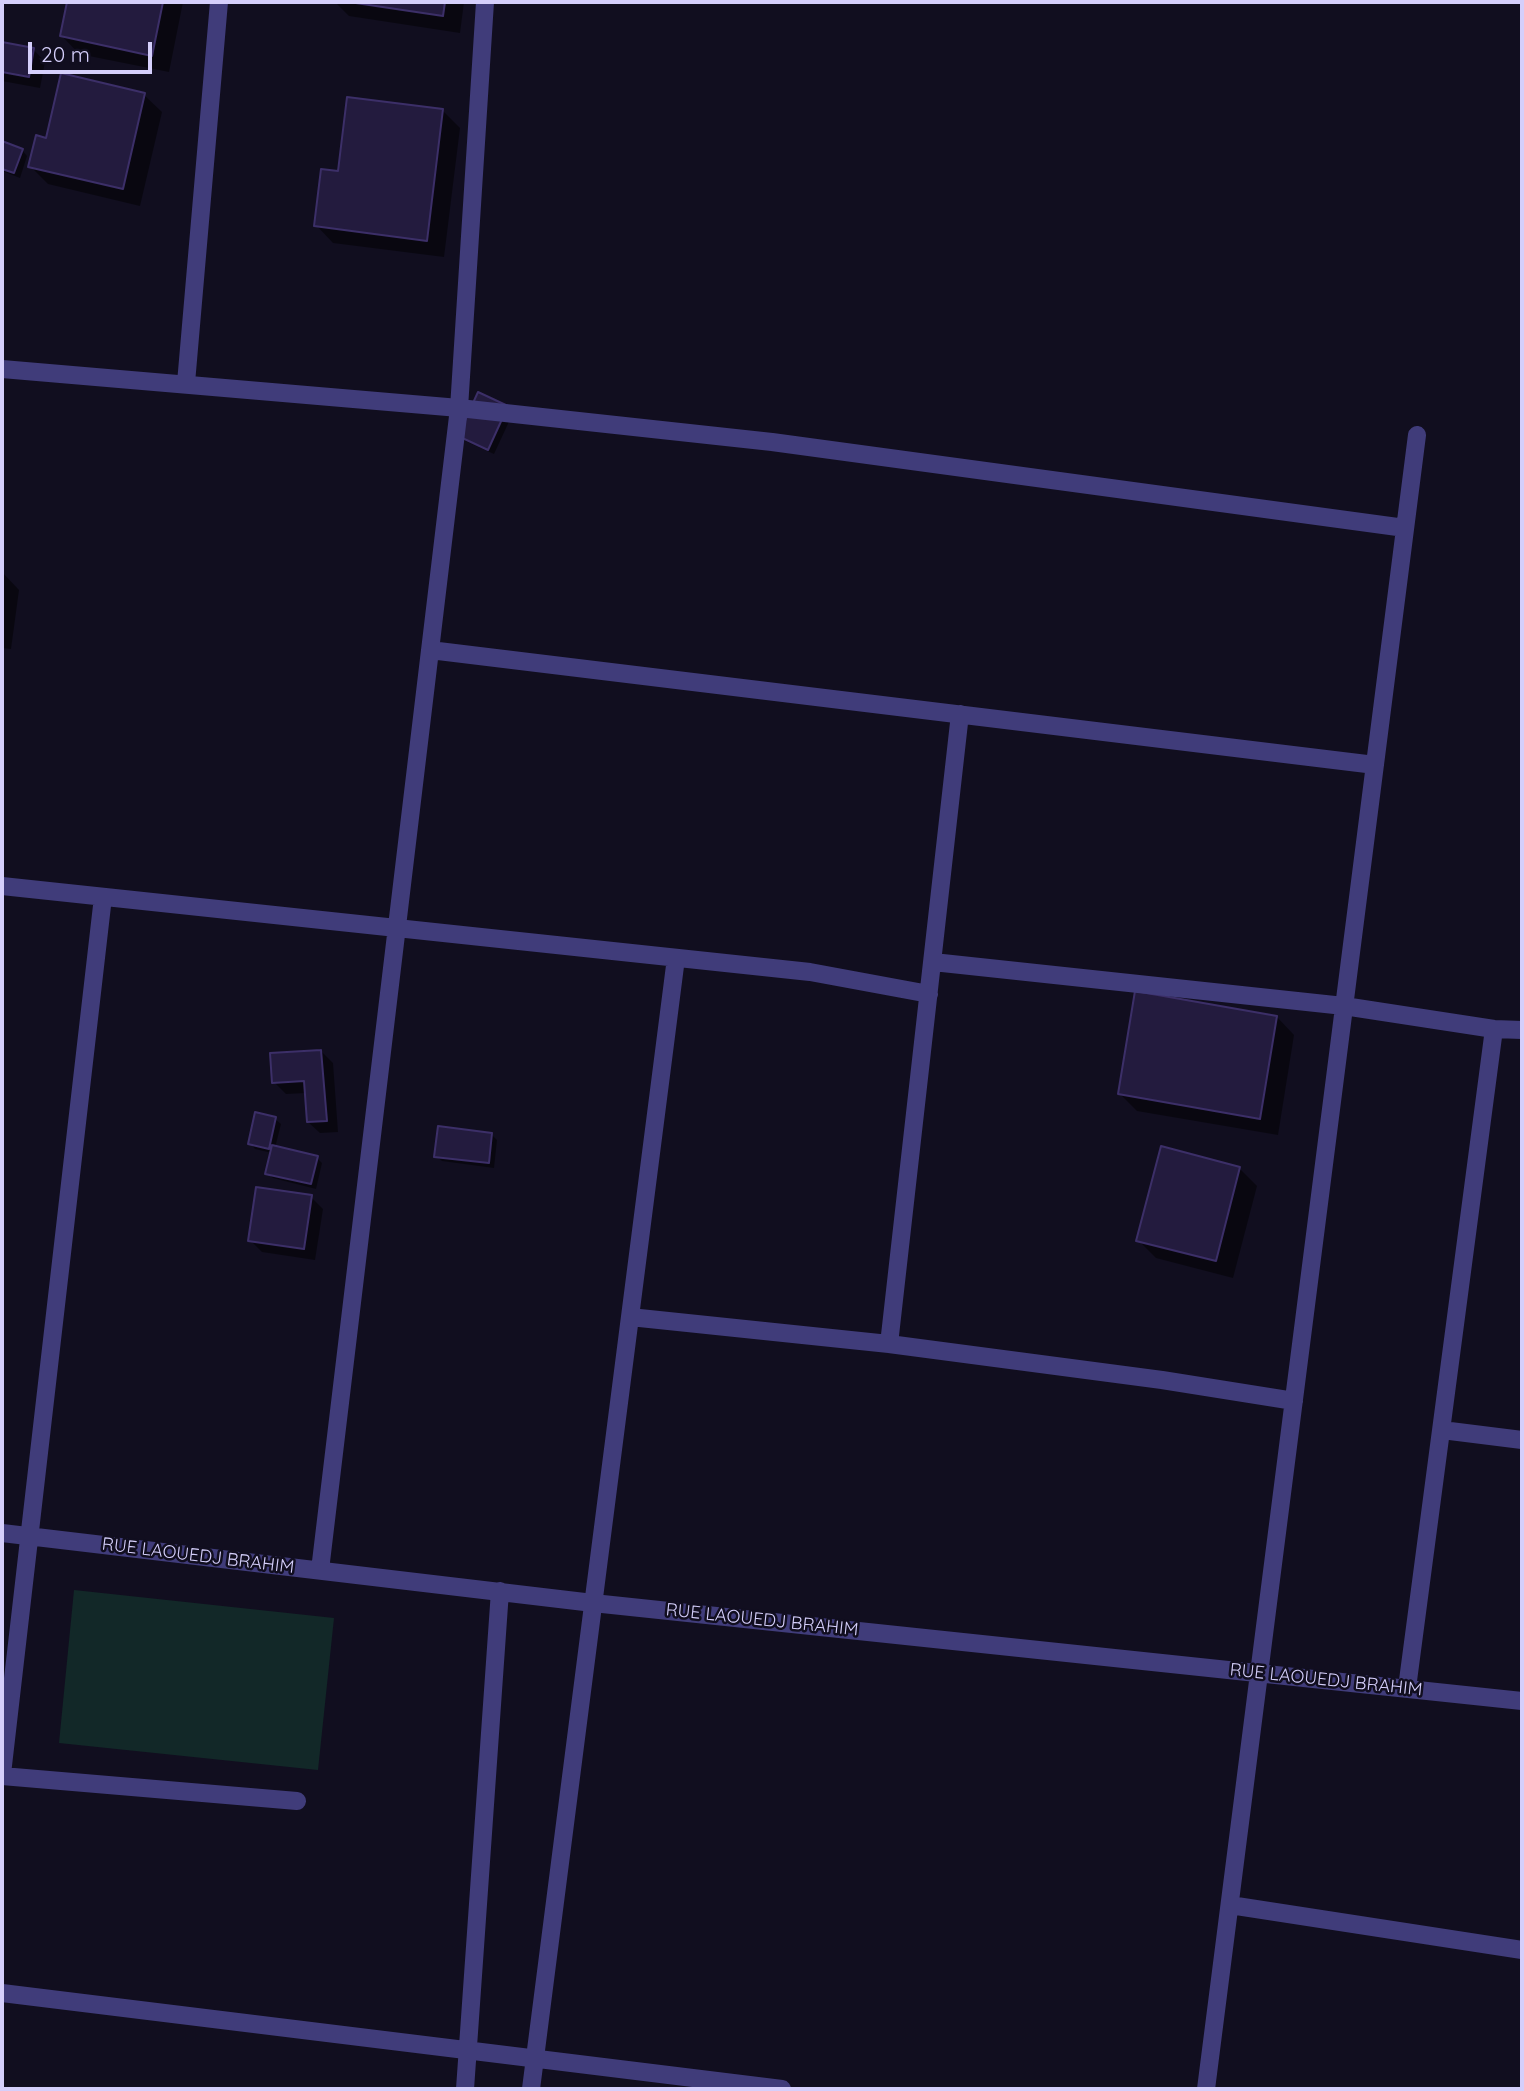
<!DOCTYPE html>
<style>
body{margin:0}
#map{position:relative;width:1524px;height:2091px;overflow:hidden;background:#110e1f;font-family:Quicksand,sans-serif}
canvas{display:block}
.frame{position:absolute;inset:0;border:4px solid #d5cffb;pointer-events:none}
.scale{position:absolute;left:28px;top:42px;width:124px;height:32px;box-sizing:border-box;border:4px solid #d5cffb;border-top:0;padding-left:9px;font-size:21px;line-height:24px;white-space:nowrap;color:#d5cffb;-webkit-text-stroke:5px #110e1f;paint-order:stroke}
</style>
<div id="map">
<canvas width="1524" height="2091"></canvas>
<div class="frame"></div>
<div class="scale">20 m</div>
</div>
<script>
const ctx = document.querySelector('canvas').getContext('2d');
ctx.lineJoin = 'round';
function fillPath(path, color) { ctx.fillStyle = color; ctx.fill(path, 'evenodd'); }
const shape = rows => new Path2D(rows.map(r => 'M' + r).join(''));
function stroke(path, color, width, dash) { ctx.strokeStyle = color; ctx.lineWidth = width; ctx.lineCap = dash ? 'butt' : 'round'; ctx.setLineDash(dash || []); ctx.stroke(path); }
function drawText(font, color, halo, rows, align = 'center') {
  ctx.font = font + ' Quicksand,sans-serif'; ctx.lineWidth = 5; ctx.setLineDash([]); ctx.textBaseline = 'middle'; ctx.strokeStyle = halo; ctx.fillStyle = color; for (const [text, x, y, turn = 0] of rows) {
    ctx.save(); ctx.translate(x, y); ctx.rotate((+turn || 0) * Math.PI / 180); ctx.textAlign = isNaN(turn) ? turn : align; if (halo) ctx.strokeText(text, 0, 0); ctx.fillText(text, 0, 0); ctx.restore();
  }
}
fillPath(shape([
 [74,1590,334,1618,318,1770,59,1743]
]), '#122828');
fillPath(shape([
 [69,2,183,2,169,72,79,54,62,36],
 [335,2,464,2,460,33,349,16],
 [2,44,34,50,45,62,40,88,2,81],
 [144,95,162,112,140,206,48,184,30,166,48,140],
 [442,110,460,128,444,257,333,243,316,225,340,173],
 [2,143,22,150,27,156,20,178,2,171],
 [513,413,494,454,465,441,460,436],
 [2,572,19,590,11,649,2,648],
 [1277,1017,1294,1035,1278,1135,1137,1111,1120,1094],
 [321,1051,333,1063,338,1132,320,1133,308,1122,306,1093,286,1094,274,1082],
 [275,1119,281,1124,275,1148,317,1158,322,1163,316,1189,273,1178,267,1173,272,1153,255,1149,250,1143],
 [492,1135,497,1140,494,1168,442,1161,436,1156],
 [1239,1168,1257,1186,1233,1278,1156,1258,1138,1240],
 [311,1197,323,1209,315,1260,262,1252,250,1240]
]), '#0007');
const building = shape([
 [67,2,163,2,152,56,60,36,67,2],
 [349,2,445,2,443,16,349,2],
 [2,42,34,48,29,77,2,72,2,42],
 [61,73,145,93,123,189,28,167,36,135,46,138,61,73],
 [347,97,443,109,427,241,314,226,321,169,338,171,347,97],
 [2,141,23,149,14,173,2,169,2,141],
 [478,392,508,406,488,450,458,436,478,392],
 [1135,991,1277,1016,1260,1119,1118,1094,1135,991],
 [321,1050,327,1121,307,1122,304,1081,272,1083,270,1053,321,1050],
 [255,1112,276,1117,269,1149,248,1144,255,1112],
 [438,1126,492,1133,489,1163,434,1157,438,1126],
 [272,1145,318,1156,311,1184,265,1174,272,1145],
 [1161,1146,1240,1167,1216,1261,1136,1241,1161,1146],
 [256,1187,312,1195,304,1249,248,1241,256,1187]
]);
fillPath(building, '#231b3e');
stroke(building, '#3c2f68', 2);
stroke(shape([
 [2,369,459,408,772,442,1405,528],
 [186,383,219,2],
 [430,650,1375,765],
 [2,886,810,972,929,994],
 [933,962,1344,1006,1494,1029,1522,1030],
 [630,1317,889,1344,960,714],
 [889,1344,1162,1380,1294,1401],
 [1442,1430,1522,1440],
 [2,1533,593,1603,1522,1701],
 [320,1570,459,408,485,2],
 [1407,1688,1494,1029],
 [2,1774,103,897],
 [2,1776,297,1801],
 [1230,1905,1522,1950],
 [2,1993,782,2089],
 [465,2089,500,1591],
 [531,2089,676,958],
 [1206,2089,1417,435]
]), '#403c7a', 18);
drawText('18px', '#d5cffb', '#110e1f', [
 ["RUE LAOUEDJ BRAHIM",198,1556,7],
 ["RUE LAOUEDJ BRAHIM",762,1620,6],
 ["RUE LAOUEDJ BRAHIM",1326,1680,6]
]);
</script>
